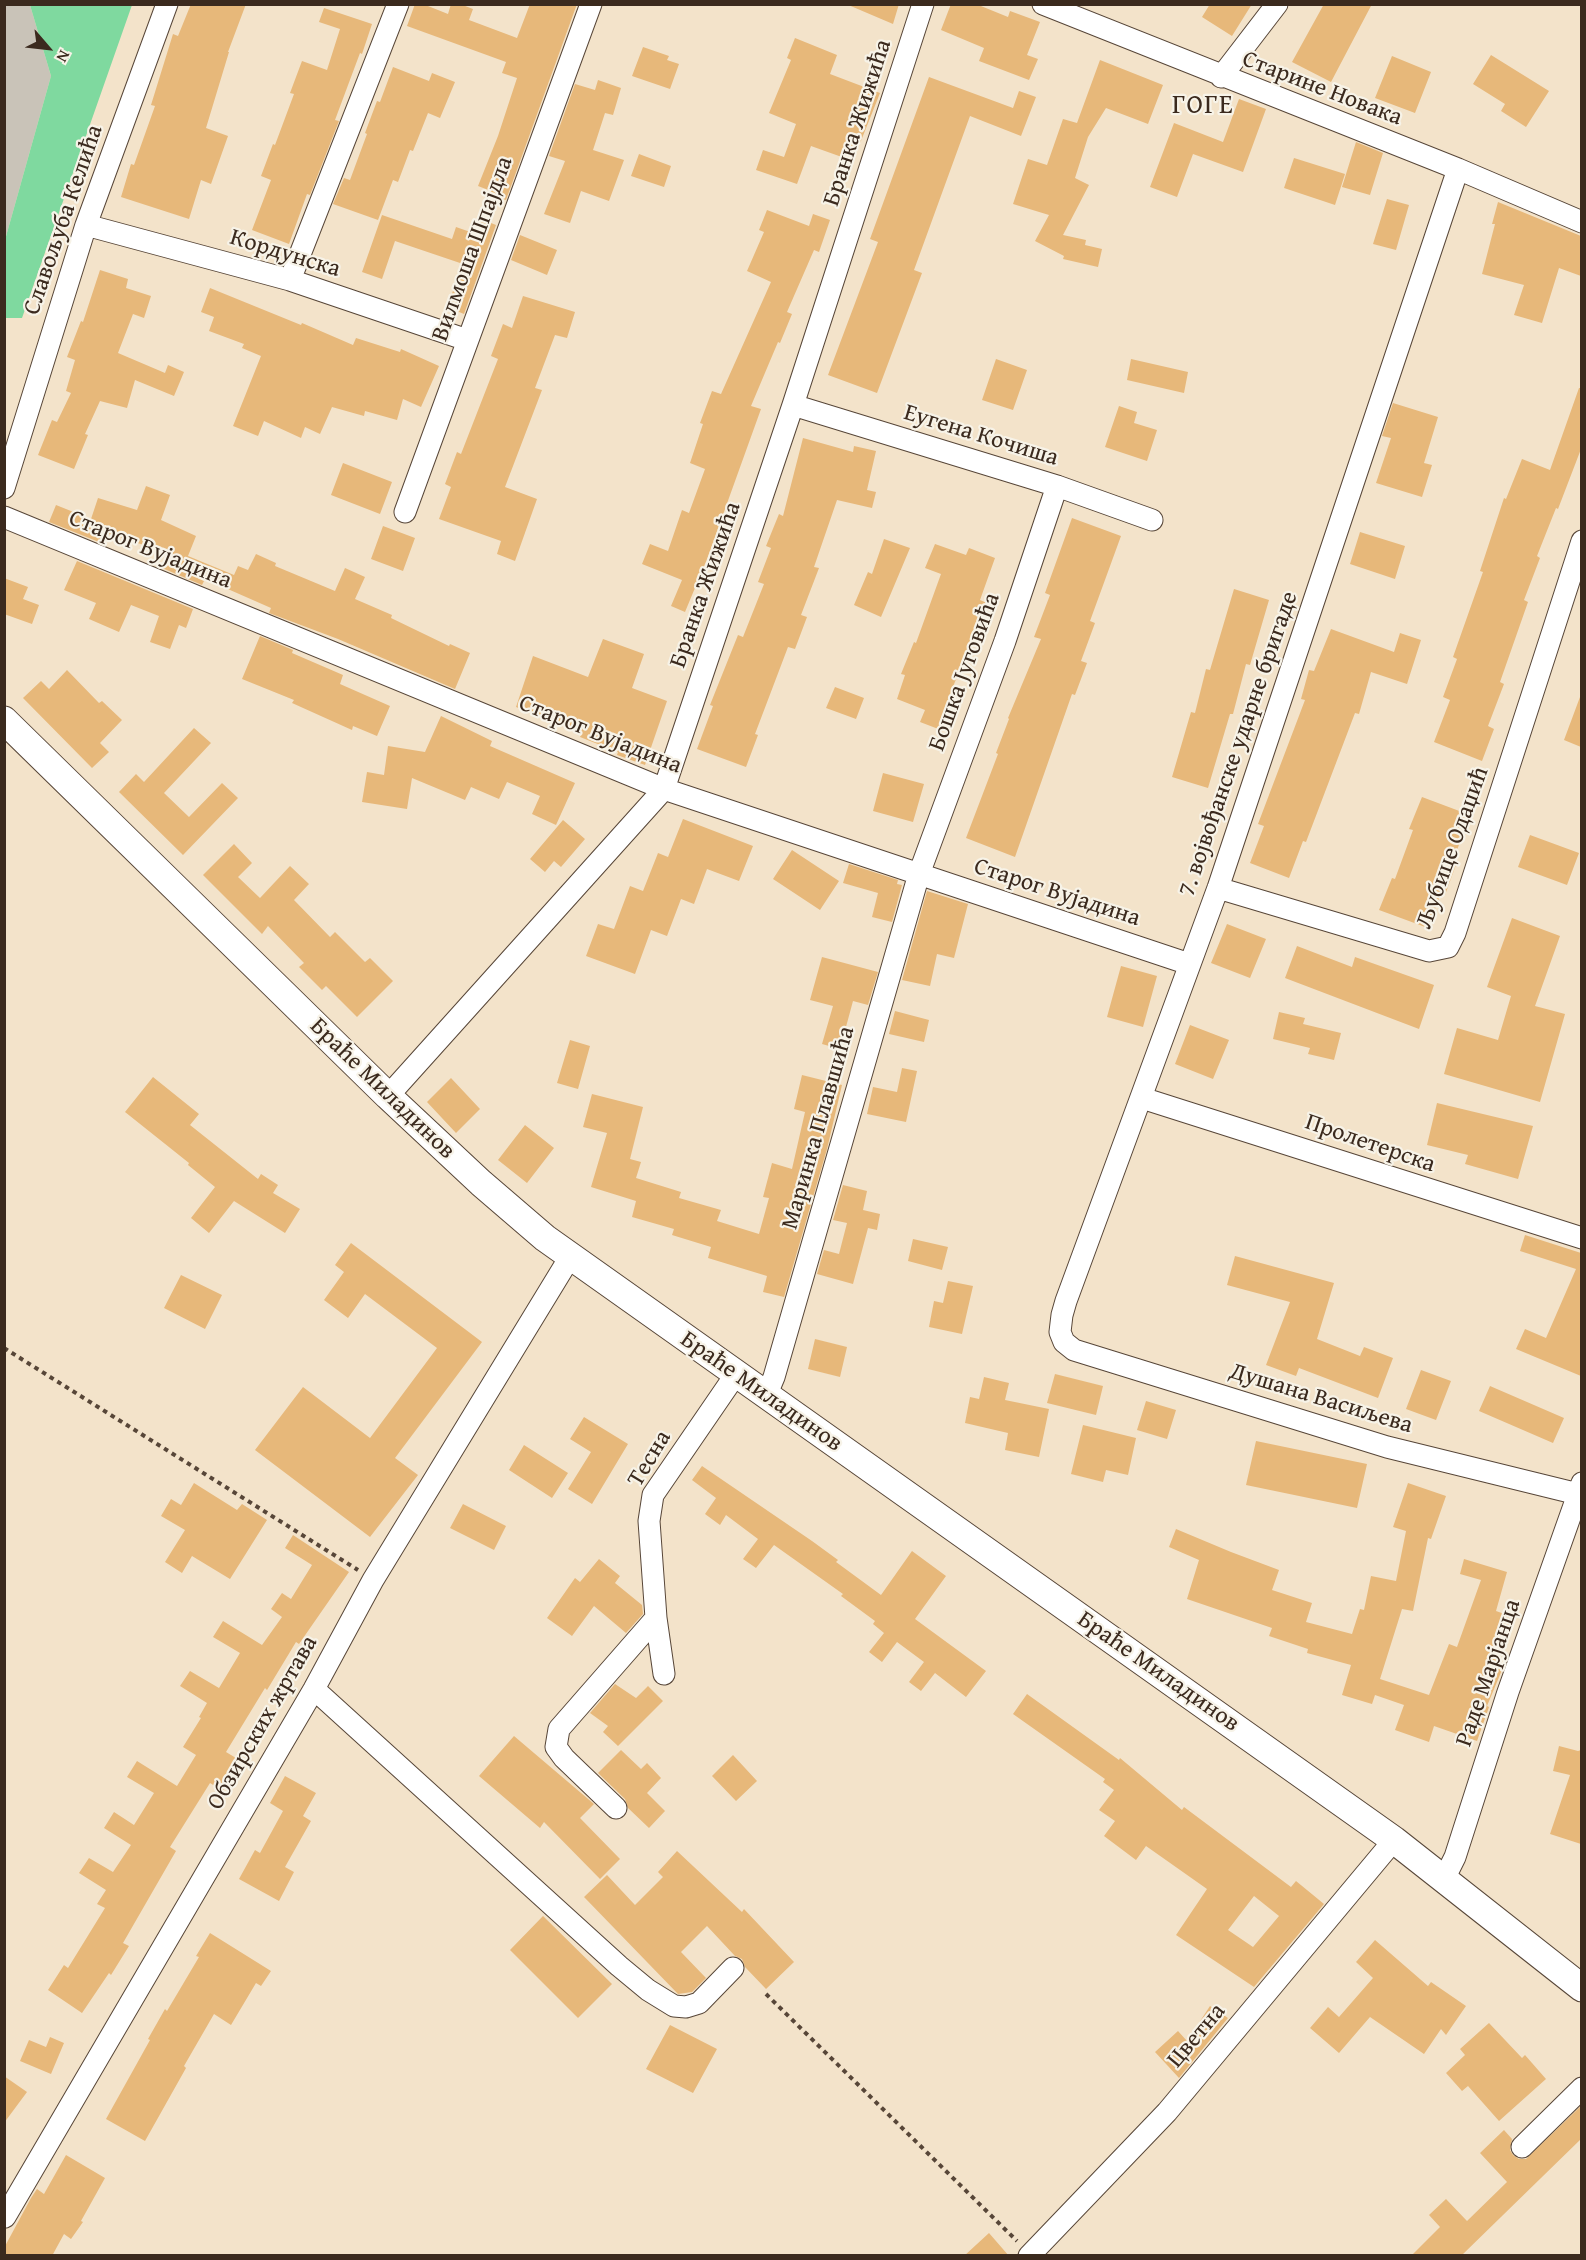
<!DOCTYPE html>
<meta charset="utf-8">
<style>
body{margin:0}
#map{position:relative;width:1586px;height:2260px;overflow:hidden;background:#f3e3ca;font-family:"Gentium Book Plus",serif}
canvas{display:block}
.frame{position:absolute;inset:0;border:6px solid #3b2a1e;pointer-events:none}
.north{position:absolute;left:18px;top:18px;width:60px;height:60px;-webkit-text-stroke:4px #f7f3e8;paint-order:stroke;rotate:118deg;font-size:16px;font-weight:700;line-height:24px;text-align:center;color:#3b2a1e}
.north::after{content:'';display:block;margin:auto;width:21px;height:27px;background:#3b2a1e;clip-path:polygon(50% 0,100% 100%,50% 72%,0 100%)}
</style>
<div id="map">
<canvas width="1586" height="2260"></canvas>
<div class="frame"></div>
<div class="north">N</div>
</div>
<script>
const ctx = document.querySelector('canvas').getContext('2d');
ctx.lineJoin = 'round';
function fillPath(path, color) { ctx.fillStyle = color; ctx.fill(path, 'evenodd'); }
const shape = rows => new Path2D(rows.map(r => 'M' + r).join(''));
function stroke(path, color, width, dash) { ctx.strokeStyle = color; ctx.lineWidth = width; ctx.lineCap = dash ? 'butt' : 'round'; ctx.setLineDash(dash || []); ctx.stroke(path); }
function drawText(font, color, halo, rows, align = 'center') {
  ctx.font = font + ' "Gentium Book Plus",serif'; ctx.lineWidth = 4.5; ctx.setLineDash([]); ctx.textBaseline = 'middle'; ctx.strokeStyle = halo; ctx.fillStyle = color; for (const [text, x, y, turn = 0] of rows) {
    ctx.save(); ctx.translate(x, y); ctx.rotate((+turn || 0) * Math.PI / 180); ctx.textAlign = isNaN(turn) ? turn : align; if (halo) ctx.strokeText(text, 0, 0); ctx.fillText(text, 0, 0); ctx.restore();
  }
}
fillPath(shape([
 [5,5,30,5,51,76,5,240]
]), '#c9c3b8');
fillPath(shape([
 [30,5,132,5,22,318,5,318,5,240,51,76]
]), '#7fd99f');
fillPath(shape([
 [191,4,246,4,228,52,229,52,206,128,228,136,211,184,201,180,189,219,121,197,131,164,134,165,155,106,151,105,173,34,178,36],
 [415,4,423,4,448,14,451,4,460,4,473,9,469,20,517,38,530,4,577,4,506,200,490,195,491,191,478,186,498,136,517,78,502,73,506,62,407,26],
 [846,4,899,4,893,24],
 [951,4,976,4,1008,17,1010,11,1040,22,1027,55,1038,59,1029,80,979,61,984,48,941,30],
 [1210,4,1252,4,1232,36,1202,17],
 [1324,4,1372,4,1331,82,1292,62],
 [324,8,372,24,362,54,360,53,335,120,339,121,310,195,307,194,289,244,252,230,271,180,261,176,273,144,275,145,294,94,290,93,302,61,327,70,340,29,319,22],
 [795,38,837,55,830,74,880,93,853,161,811,146,797,184,756,170,763,150,784,157,796,124,769,113,791,60,787,58],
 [643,47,669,56,667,60,679,64,670,89,632,76],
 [1491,55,1549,91,1526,127,1501,111,1505,104,1473,84],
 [1392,56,1431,72,1415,113,1375,98],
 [1100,60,1163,85,1148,124,1106,108,1088,137,1075,178,1089,185,1063,235,1086,240,1085,245,1102,249,1098,267,1063,259,1064,256,1035,241,1049,215,1013,204,1028,159,1047,165,1063,119,1077,123],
 [393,67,429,81,432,73,455,82,440,118,428,113,413,151,410,150,398,182,393,180,378,220,333,204,344,178,350,180,367,134,365,133,377,101,380,102],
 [929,77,1013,108,1019,91,1036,97,1021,136,970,116,914,270,922,273,877,393,828,375,878,242,870,239],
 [598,80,621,88,613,115,605,113,593,150,624,160,609,201,581,191,570,223,544,214,565,161,549,156,575,84,595,90],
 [1239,99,1266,109,1243,172,1193,154,1177,197,1150,187,1174,123,1223,142],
 [1356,142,1383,153,1370,195,1342,187],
 [639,154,671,166,664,187,631,176],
 [1294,158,1345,174,1335,205,1284,188],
 [1387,199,1409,205,1396,250,1373,244],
 [1498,202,1581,236,1581,276,1559,268,1542,323,1514,315,1524,285,1482,274,1495,224,1492,224],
 [767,210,809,226,813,214,830,220,819,252,814,250,787,312,792,314,780,343,778,342,751,406,761,409,707,559,685,612,671,606,682,580,642,564,650,544,668,551,682,510,689,513,705,469,690,463,703,424,700,423,712,391,721,394,771,282,747,271,764,232,759,230],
 [382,215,452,239,456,227,476,234,481,219,496,225,464,314,447,307,463,264,395,241,382,279,362,272],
 [520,235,557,250,547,275,511,260],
 [100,270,128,279,126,288,151,296,144,318,133,314,118,353,165,373,168,365,184,372,174,396,135,380,127,408,100,401,85,434,88,435,74,469,38,455,52,420,57,422,71,393,66,391,75,360,67,357,81,321,83,322],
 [210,288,301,325,302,323,353,345,356,338,400,352,401,349,439,366,421,407,403,399,397,420,365,411,364,416,332,407,320,434,305,427,301,438,264,421,258,436,233,426,261,356,242,348,244,344,209,331,214,317,201,312],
 [523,296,575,312,567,338,555,335,535,388,542,390,505,487,537,499,515,561,497,554,501,541,439,519,451,487,445,484,457,452,461,454,498,359,491,356,503,324,512,328],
 [996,359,1027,370,1013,410,982,400],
 [1131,359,1188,372,1184,393,1127,380],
 [1579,388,1581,388,1581,449,1558,509,1556,508,1537,556,1540,558,1524,600,1528,602,1500,682,1504,684,1488,726,1494,729,1482,761,1434,742,1450,700,1443,697,1457,659,1453,657,1483,572,1480,571,1504,498,1506,499,1522,459,1550,470],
 [1393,403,1438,417,1424,463,1432,465,1422,497,1376,483,1391,438,1382,436],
 [1119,406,1137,412,1134,423,1157,430,1147,461,1105,447],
 [803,438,853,452,854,446,876,451,867,490,876,492,872,508,837,500,814,567,819,568,801,615,807,617,795,649,788,647,755,734,758,735,746,767,697,749,713,706,710,705,738,635,743,637,764,584,758,582,771,548,766,546,779,514,783,516],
 [343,463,392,482,380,514,331,495],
 [146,486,170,495,161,520,196,536,188,556,234,575,238,566,248,570,256,554,276,563,275,566,335,591,345,568,365,577,355,599,392,615,391,618,449,646,450,644,470,653,455,689,338,639,269,613,271,608,205,579,202,585,162,568,169,553,103,532,99,542,49,522,56,505,91,519,98,498,137,510],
 [1072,518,1121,536,1090,621,1095,623,1081,661,1087,663,1075,695,1072,694,1015,857,966,838,998,754,996,753,1009,719,1008,718,1041,639,1034,637,1050,595,1045,593],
 [383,526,415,538,403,571,371,559],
 [1360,532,1405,546,1395,579,1350,564],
 [884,539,910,548,881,617,854,605,868,572,872,574],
 [935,544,966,555,969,548,995,558,980,600,987,603,948,699,952,700,941,730,920,722,925,710,897,699,905,675,901,674,914,642,916,643,941,574,925,568],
 [77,561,193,609,186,628,179,625,170,649,150,642,159,616,131,605,119,632,89,619,96,603,64,590],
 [4,578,28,587,23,599,39,605,32,624,4,614],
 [1234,589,1269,600,1250,665,1246,664,1233,714,1230,714,1208,788,1172,777,1191,712,1195,713,1206,669,1210,670],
 [1331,629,1394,652,1400,633,1421,640,1407,684,1371,672,1359,714,1355,713,1306,842,1303,841,1289,878,1250,863,1264,826,1258,824,1305,700,1301,699,1309,670,1314,671],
 [260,636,293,650,292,653,343,675,340,684,390,706,377,736,353,726,352,730,292,703,294,700,242,679],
 [603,639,644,654,632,688,667,701,645,765,617,755,618,752,580,737,582,732,516,707,533,656,588,677],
 [67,670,99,703,102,701,122,720,100,743,109,752,92,768,23,698,41,681,49,689],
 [835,687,864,698,856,719,826,708],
 [1580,697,1581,698,1581,747,1564,740],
 [441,716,492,741,490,746,575,783,556,825,532,814,540,796,507,782,499,799,471,787,465,800,412,778,407,809,362,802,367,772,384,775,388,746,425,752],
 [194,728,211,743,164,793,189,817,222,783,238,798,183,855,119,792,136,774,144,782],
 [883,773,924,784,913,822,873,811],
 [1422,797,1470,815,1453,861,1457,862,1445,895,1441,893,1428,928,1379,910,1392,878,1395,879,1413,830,1409,829],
 [683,819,753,846,739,881,707,869,694,904,681,899,667,936,651,930,635,974,586,956,598,924,614,929,630,886,643,891,658,853,668,857],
 [563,820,585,839,561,867,554,861,545,872,530,859],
 [1530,835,1579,853,1567,885,1518,867],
 [234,844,252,863,238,877,260,898,290,866,309,884,294,900,330,937,335,932,365,962,370,958,393,981,357,1017,326,986,322,990,299,967,304,963,268,926,262,934,203,875],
 [792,850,839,881,820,910,773,879],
 [849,864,898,880,897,884,902,885,892,922,872,917,878,893,843,883],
 [927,891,968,904,954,958,937,954,930,986,902,980],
 [1512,918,1560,936,1535,1006,1565,1014,1540,1102,1444,1074,1457,1028,1498,1040,1511,996,1487,987],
 [1227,924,1266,939,1250,978,1211,963],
 [1297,946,1352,967,1355,957,1434,985,1419,1029,1285,978],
 [822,957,878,972,868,1005,853,1001,840,1049,822,1044,833,1006,810,1000],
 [1121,966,1157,976,1143,1027,1107,1017],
 [895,1011,929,1020,924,1042,889,1034],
 [1279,1012,1305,1018,1303,1024,1341,1033,1334,1060,1308,1054,1310,1048,1273,1039],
 [1190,1025,1229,1040,1213,1079,1175,1064],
 [570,1040,590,1046,578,1089,557,1083],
 [902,1068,917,1071,906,1122,867,1114,873,1087,897,1092],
 [802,1075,842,1085,827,1149,784,1297,763,1292,767,1276,708,1258,711,1247,672,1235,674,1229,632,1217,636,1201,591,1187,607,1133,583,1127,592,1094,643,1107,630,1159,641,1162,636,1178,681,1192,679,1198,721,1210,717,1221,759,1234,769,1198,763,1197,772,1163,792,1169,805,1112,794,1109],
 [153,1077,199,1114,190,1125,258,1179,261,1174,278,1185,273,1193,300,1209,285,1233,234,1201,209,1233,191,1218,215,1187,188,1165,189,1163,125,1112],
 [451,1078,480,1109,456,1133,427,1102],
 [1437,1103,1533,1126,1518,1179,1465,1164,1468,1155,1427,1145],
 [525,1125,554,1148,527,1183,498,1160],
 [843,1185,867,1191,863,1210,880,1214,877,1230,868,1228,853,1284,817,1274,824,1250,839,1254,847,1223,833,1220],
 [1525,1235,1581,1253,1581,1376,1516,1349,1525,1329,1546,1338,1576,1269,1520,1251],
 [913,1239,948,1247,942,1270,908,1261],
 [351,1243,482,1342,395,1458,418,1475,370,1537,255,1450,303,1387,370,1438,437,1348,365,1294,348,1318,324,1300,344,1272,335,1265],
 [1235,1256,1334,1283,1317,1339,1360,1356,1364,1347,1393,1358,1378,1398,1299,1368,1296,1376,1266,1365,1290,1302,1227,1285],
 [181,1275,222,1295,205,1329,164,1308],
 [948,1281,973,1286,962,1334,929,1327,934,1301,943,1303],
 [815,1339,847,1347,840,1377,808,1369],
 [1421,1370,1451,1381,1436,1420,1406,1409],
 [1055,1374,1103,1386,1096,1415,1047,1403],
 [984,1377,1009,1383,1005,1400,1049,1409,1039,1457,1005,1450,1008,1433,965,1423,970,1397,979,1399],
 [1490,1386,1564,1418,1553,1443,1479,1411],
 [1146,1401,1176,1410,1167,1439,1137,1430],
 [584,1417,628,1444,592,1504,568,1489,591,1452,570,1439],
 [1083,1425,1136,1438,1128,1475,1106,1470,1103,1482,1071,1474],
 [1256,1441,1367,1464,1357,1508,1246,1485],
 [524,1445,568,1473,552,1498,509,1470],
 [702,1466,812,1541,838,1560,836,1562,881,1595,912,1551,946,1576,915,1619,986,1671,966,1697,935,1673,921,1691,909,1682,924,1662,897,1642,882,1662,869,1652,884,1633,873,1624,875,1621,841,1596,843,1594,774,1545,756,1568,743,1559,758,1539,726,1515,720,1525,705,1514,716,1498,692,1480],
 [194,1483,237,1510,242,1504,267,1520,230,1579,192,1556,182,1573,165,1562,185,1530,161,1516,171,1499,181,1505],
 [1408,1483,1446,1496,1431,1539,1428,1538,1413,1611,1402,1609,1380,1679,1429,1695,1449,1644,1457,1647,1481,1580,1460,1574,1464,1559,1507,1572,1496,1611,1513,1617,1497,1662,1504,1665,1487,1706,1489,1707,1477,1741,1434,1726,1429,1742,1395,1730,1404,1705,1375,1695,1372,1704,1342,1695,1351,1665,1307,1653,1308,1649,1269,1636,1272,1628,1187,1599,1199,1560,1169,1547,1176,1529,1231,1552,1279,1570,1272,1590,1312,1603,1306,1622,1352,1634,1360,1609,1364,1610,1371,1576,1396,1581,1406,1531,1393,1527],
 [463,1504,506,1526,494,1550,450,1528],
 [293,1535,349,1572,299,1644,296,1642,267,1690,265,1688,226,1752,241,1761,223,1791,210,1783,170,1847,176,1851,123,1943,129,1946,111,1975,109,1973,82,2013,48,1990,64,1965,68,1968,105,1908,97,1904,106,1890,79,1873,89,1858,113,1872,131,1845,104,1828,114,1812,134,1825,154,1793,127,1777,137,1761,177,1786,196,1755,183,1747,201,1718,199,1717,207,1703,180,1686,190,1671,219,1688,240,1653,213,1637,223,1621,262,1645,282,1617,271,1609,282,1593,291,1599,312,1565,285,1548],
 [599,1559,620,1576,615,1583,642,1605,643,1614,626,1633,594,1606,572,1636,547,1618,575,1578,580,1582],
 [615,1684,636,1698,648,1686,663,1701,618,1746,603,1732,608,1726,590,1713],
 [1027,1694,1119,1760,1120,1758,1182,1810,1184,1807,1291,1887,1296,1881,1324,1904,1254,1987,1176,1935,1207,1889,1146,1846,1136,1860,1104,1836,1115,1821,1099,1810,1114,1790,1103,1782,1105,1779,1013,1714],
 [1254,1896,1279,1916,1253,1947,1228,1930],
 [514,1736,594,1804,580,1818,620,1859,600,1879,544,1822,540,1828,479,1776],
 [1559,1746,1578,1751,1581,1750,1581,1844,1550,1834,1570,1775,1553,1771],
 [621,1750,641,1769,647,1763,661,1778,647,1793,665,1811,649,1828,628,1808,625,1799,598,1773],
 [733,1755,757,1781,736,1801,712,1776],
 [285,1776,316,1793,303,1816,311,1821,285,1867,294,1872,279,1901,239,1879,255,1850,260,1853,283,1811,270,1803],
 [677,1851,742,1912,744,1909,794,1962,766,1989,745,1967,742,1959,735,1956,707,1926,681,1952,706,1978,692,1992,678,1994,584,1897,607,1875,635,1905,663,1877,658,1872],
 [543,1916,612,1984,578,2018,510,1950],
 [210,1933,271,1971,261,1986,256,1983,231,2025,214,2014,184,2066,186,2068,145,2141,106,2119,150,2040,148,2039,165,2009,167,2011,199,1957,196,1956],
 [1375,1940,1428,1986,1431,1982,1466,2006,1446,2035,1441,2029,1424,2054,1370,2017,1339,2053,1310,2028,1328,2007,1339,2017,1373,1978,1356,1962],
 [1210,2006,1228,2018,1179,2078,1155,2052,1178,2031,1187,2041],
 [1489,2023,1522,2058,1525,2055,1546,2079,1499,2121,1468,2086,1462,2091,1446,2073,1465,2055,1460,2049],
 [670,2025,717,2049,693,2093,646,2069],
 [50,2037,64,2043,51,2074,20,2061,29,2040,46,2047],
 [4,2076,27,2092,4,2123],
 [1581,2106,1581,2139,1461,2256,1411,2256,1440,2227,1429,2215,1446,2199,1467,2221,1507,2182,1480,2153,1504,2130,1512,2139,1510,2150,1513,2155,1519,2159,1526,2159],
 [66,2155,105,2178,81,2221,83,2222,71,2239,64,2234,52,2256,4,2256,4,2248,31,2198,37,2189,44,2194],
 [989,2233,1009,2256,964,2256]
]), '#e7b87a');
const minor = shape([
 [1043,4,1458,169,1582,222],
 [1221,77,1277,4],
 [1458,169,1218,888,1066,1301,1062,1315,1060,1332,1064,1342,1074,1350,1387,1447,1578,1494],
 [86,225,290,280,467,340],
 [290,280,398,4],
 [793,405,1057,486,1152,520],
 [4,488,86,225,167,4],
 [405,512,591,4],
 [4,517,664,789,1189,964],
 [1218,888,1429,951,1448,947,1455,933,1582,541],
 [388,1096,664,789,793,405,923,4],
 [1142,1098,1582,1238],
 [766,1396,774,1377,919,874,1005,641,1057,486],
 [664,1674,656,1618,649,1521,653,1495,736,1374],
 [314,1689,619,1966,648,1990,674,2006,686,2007,699,2003,733,1968],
 [616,1808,564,1758,556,1747,559,1729,656,1618],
 [1444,1879,1455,1857,1508,1692,1582,1483],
 [1522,2147,1582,2088],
 [5,2217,314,1689,373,1580,570,1257],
 [1029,2256,1167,2112,1394,1840]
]);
const major = shape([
 [4,720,388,1096,481,1183,545,1238,1394,1840,1582,1988]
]);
stroke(minor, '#574638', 23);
stroke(major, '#574638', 29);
stroke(shape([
 [4,1348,358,1570],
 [766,1994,1017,2241]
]), '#574638', 4, [4.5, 4.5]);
stroke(minor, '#fff', 21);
stroke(major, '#fff', 27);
drawText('24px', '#3b2a1e', '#f7f3e8', [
 ["Старине Новака",1322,89,21],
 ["Бранка Жижића",858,123,-72],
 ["Славољуба Келића",64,220,-71],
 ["Вилмоша Шпајдла",473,249,-70],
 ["Кордунска",285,254,17],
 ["Еугена Кочиша",981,436,17],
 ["Старог Вујадина",150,550,22],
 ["Бранка Жижића",706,585,-71],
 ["Бошка Југовића",965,672,-70],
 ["Старог Вујадина",600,735,22],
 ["7. војвођанске ударне бригаде",1239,744,-71],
 ["Љубице Одаџић",1453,848,-70],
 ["Старог Вујадина",1057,893,18],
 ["Браће Миладинов",382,1089,44],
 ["Маринка Плавшића",819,1128,-74],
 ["Пролетерска",1370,1144,19],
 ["Браће Миладинов",761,1392,35],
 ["Душана Васиљева",1321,1399,17],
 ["Тесна",650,1459,-59],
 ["Браће Миладинов",1158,1672,35],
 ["Раде Марјанца",1489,1673,-71],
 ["Обзирских жртава",263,1723,-60],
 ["Цветна",1197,2036,-50]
]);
ctx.letterSpacing = '1.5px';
drawText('27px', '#3b2a1e', '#f7f3e8', [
 ["ГОГЕ",1203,106]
]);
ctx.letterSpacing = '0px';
</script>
